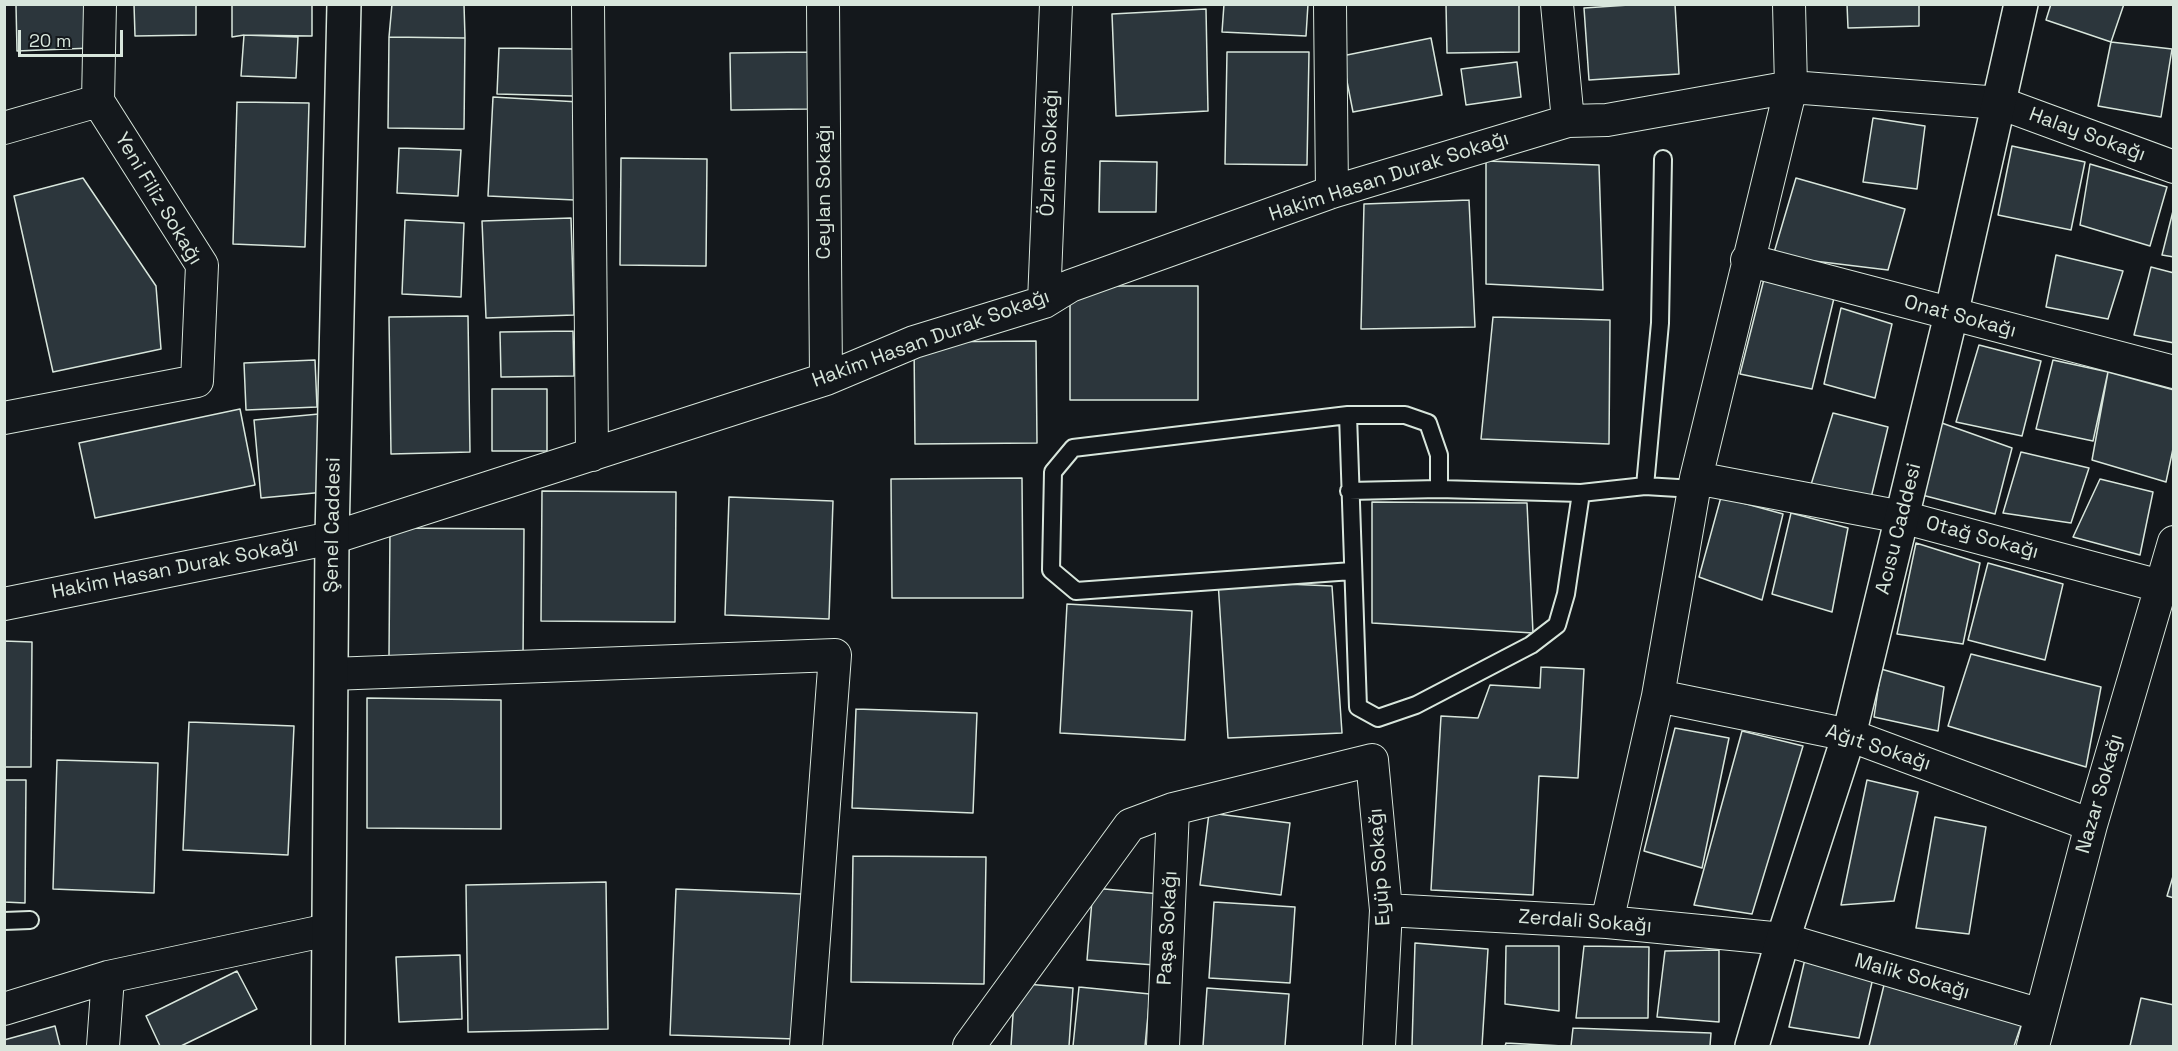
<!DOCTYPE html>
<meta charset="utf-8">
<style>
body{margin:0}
#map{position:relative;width:2178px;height:1051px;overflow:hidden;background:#14181c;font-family:"Space Grotesk",sans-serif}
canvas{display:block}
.frame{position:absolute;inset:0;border:6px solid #d8e6dc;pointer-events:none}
.scale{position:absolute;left:18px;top:30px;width:105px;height:27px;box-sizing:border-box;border:3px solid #d8e6dc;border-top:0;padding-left:8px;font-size:18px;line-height:21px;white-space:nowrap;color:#d8e6dc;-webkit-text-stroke:4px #14181c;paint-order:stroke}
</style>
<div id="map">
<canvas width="2178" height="1051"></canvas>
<div class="frame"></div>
<div class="scale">20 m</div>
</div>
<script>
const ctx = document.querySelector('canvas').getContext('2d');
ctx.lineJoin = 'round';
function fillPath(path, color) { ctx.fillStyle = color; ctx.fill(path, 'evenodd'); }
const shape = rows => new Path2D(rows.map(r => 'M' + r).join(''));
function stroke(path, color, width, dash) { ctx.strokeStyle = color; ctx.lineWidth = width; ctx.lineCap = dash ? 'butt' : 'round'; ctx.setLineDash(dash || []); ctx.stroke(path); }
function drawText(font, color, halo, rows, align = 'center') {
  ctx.font = font + ' "Space Grotesk",sans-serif'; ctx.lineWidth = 4.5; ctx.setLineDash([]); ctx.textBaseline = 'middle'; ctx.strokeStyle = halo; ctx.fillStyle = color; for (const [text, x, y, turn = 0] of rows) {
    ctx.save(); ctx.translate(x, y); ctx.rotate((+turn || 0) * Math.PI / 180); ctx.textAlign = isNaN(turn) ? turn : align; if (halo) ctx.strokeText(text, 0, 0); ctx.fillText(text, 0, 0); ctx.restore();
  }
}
const building = shape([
 [91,4,92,48,17,51,16,5,91,4],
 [134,4,196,4,196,35,135,36,134,4],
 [232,4,312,4,312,36,244,35,232,37,232,4],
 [392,4,464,4,465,38,389,37,392,4],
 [1224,4,1308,4,1306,36,1222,32,1224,4],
 [1446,4,1519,4,1519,52,1447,53,1446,4],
 [1644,4,1675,4,1679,74,1589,80,1584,8,1644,4],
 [1847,4,1919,4,1919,26,1848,28,1847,4],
 [2051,4,2124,4,2111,42,2046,20,2051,4],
 [1206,9,1208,111,1116,116,1112,14,1206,9],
 [244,35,298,37,296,78,241,76,244,35],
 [389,37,465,38,464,129,388,128,389,37],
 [1431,38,1442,95,1353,112,1342,56,1431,38],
 [2111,42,2172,49,2161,117,2098,106,2111,42],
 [499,48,575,49,574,96,497,94,499,48],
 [808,52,809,109,731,110,730,53,808,52],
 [1227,52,1309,52,1307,165,1225,164,1227,52],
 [1517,62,1521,97,1466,105,1461,69,1517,62],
 [493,97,579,102,575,200,488,196,493,97],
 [237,102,309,103,305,247,233,244,237,102],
 [1873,118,1925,126,1917,189,1863,182,1873,118],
 [2012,146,2085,162,2071,230,1998,215,2012,146],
 [399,148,461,150,458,196,397,193,399,148],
 [621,158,707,159,706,266,620,265,621,158],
 [1100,161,1157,162,1156,212,1099,212,1100,161],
 [1486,161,1599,165,1603,290,1486,284,1486,161],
 [2090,164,2167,187,2150,246,2080,225,2090,164],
 [83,178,156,286,161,349,53,372,14,196,83,178],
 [1796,178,1905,209,1888,270,1773,256,1796,178],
 [1469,200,1475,327,1361,329,1364,204,1469,200],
 [2174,207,2174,257,2162,255,2174,207],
 [571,218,574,315,486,318,482,221,571,218],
 [405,220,464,223,461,297,402,294,405,220],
 [2056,255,2123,271,2108,319,2046,307,2056,255],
 [2151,267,2174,273,2174,343,2134,335,2151,267],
 [1765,275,1835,294,1812,389,1740,374,1765,275],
 [1070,286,1198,286,1198,400,1070,400,1070,286],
 [1841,308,1892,324,1875,398,1824,384,1841,308],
 [468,316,470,452,391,454,389,317,468,316],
 [1493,317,1610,320,1609,444,1481,439,1493,317],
 [573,331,574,376,501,377,500,332,573,331],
 [1036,341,1037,443,915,444,914,342,1036,341],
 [1979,345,2041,361,2022,436,1956,422,1979,345],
 [315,360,317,407,246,410,244,363,315,360],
 [2053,360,2108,372,2093,441,2036,429,2053,360],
 [2108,372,2174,390,2174,444,2166,482,2092,460,2108,372],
 [492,389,547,389,547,451,492,451,492,389],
 [240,409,255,485,95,518,79,443,240,409],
 [1833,413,1888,427,1870,502,1810,488,1833,413],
 [319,414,325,492,261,498,254,420,319,414],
 [1939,422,2012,448,1995,514,1922,495,1939,422],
 [2021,452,2089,468,2071,523,2003,513,2021,452],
 [1022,478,1023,598,892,598,891,479,1022,478],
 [2100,479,2153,492,2140,555,2073,537,2100,479],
 [542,491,676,492,675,622,541,621,542,491],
 [729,497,833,501,829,619,725,615,729,497],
 [1721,497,1783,514,1762,600,1699,577,1721,497],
 [1372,502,1527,503,1533,633,1372,623,1372,502],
 [1791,513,1848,528,1832,612,1772,594,1791,513],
 [390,528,524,529,523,659,389,657,390,528],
 [1916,543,1980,563,1963,644,1897,634,1916,543],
 [1988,563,2063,584,2045,660,1968,640,1988,563],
 [1218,581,1332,586,1342,733,1228,738,1218,581],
 [1067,604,1192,611,1185,740,1060,733,1067,604],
 [4,641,32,642,31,767,4,767,4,641],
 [1971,654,2101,687,2086,767,1948,726,1971,654],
 [1541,667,1584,669,1578,778,1539,776,1533,895,1431,890,1441,716,1478,718,1490,685,1540,688,1541,667],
 [1881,669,1944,687,1938,731,1874,717,1881,669],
 [367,698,501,700,501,829,367,828,367,698],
 [856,709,977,713,973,813,852,808,856,709],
 [189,722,294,726,288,855,183,850,189,722],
 [1675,728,1729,738,1702,868,1644,851,1675,728],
 [1742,731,1803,746,1752,914,1694,905,1742,731],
 [57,760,158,763,154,893,53,889,57,760],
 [4,780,26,780,25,903,4,902,4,780],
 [1867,780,1918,792,1894,901,1841,905,1867,780],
 [1209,813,1290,823,1281,895,1200,885,1209,813],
 [1935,817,1986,827,1969,934,1916,928,1935,817],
 [853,856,986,857,984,984,851,982,853,856],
 [2174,873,2174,898,2167,896,2174,873],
 [606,882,608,1029,468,1032,466,885,606,882],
 [1093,888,1161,894,1155,965,1087,960,1093,888],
 [676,889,802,894,796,1039,670,1035,676,889],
 [1214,902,1295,907,1290,983,1209,978,1214,902],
 [1415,943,1488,949,1482,1046,1412,1046,1415,943],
 [1506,946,1559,946,1559,1011,1505,1004,1506,946],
 [1584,946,1649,947,1648,1018,1576,1018,1584,946],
 [1719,950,1719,1022,1657,1017,1665,951,1719,950],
 [460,955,462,1019,399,1022,396,957,460,955],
 [1806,955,1873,978,1859,1038,1789,1027,1806,955],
 [237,971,257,1009,181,1046,160,1046,146,1016,237,971],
 [1885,981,2023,1020,2014,1046,1869,1046,1885,981],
 [1015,983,1073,988,1069,1046,1011,1046,1015,983],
 [1079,987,1150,994,1145,1046,1073,1046,1079,987],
 [1207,988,1289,994,1285,1046,1203,1046,1207,988],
 [2141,998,2174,1005,2174,1046,2130,1046,2141,998],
 [55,1026,60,1046,4,1046,4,1040,55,1026],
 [1573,1028,1711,1033,1710,1046,1571,1046,1573,1028],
 [1506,1043,1563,1046,1505,1046,1506,1043]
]);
fillPath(building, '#2c363c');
stroke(building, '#d8e6dc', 1.5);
const lane = shape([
 [1348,415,1405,415,1428,423,1439,455,1439,489],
 [1645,486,1660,323,1663,159],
 [1349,491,1439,489,1581,493],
 [1352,571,1076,591,1051,570,1053,472,1073,448,1348,415,1358,707,1378,718,1416,705,1531,645,1557,625,1566,594,1581,493,1645,486,1694,489],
 [4,921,30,920]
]);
const street = shape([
 [588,4,592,455],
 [823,4,826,379],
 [1330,4,1332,192],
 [1557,4,1568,121],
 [4,128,98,101],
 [1747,260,2174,372],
 [1044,302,1056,4],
 [4,418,197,381,202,265,98,101,100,4],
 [1696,478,1902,517,2160,586],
 [4,604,332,538,826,379,914,342,1044,302,1070,286,1332,192,1568,121,1607,120,1791,87,2000,103,2174,167],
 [331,674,835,655,806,1046],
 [1658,696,1849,735,2091,825],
 [1386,910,1607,922,1783,939,2041,1015],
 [1607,922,1658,696,1696,478,1791,87,1789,4],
 [4,1009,108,977,328,930],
 [103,1046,108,977],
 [969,1046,1130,825,1173,809,1372,760,1386,910,1379,1046],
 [1163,1046,1173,809],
 [2033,1046,2091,825,2174,542]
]);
const secondary = shape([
 [328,1046,332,538,344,4],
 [1752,1046,1783,939,1849,735,1951,315,2021,4]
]);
stroke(lane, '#d8e6dc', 20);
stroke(street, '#d8e6dc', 34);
stroke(secondary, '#d8e6dc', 36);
stroke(lane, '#14181c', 16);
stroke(street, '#14181c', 32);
stroke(secondary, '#14181c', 33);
drawText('20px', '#d8e6dc', '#14181c', [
 ["Halay Sokağı",2087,135,20],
 ["Özlem Sokağı",1050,153,-88],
 ["Hakim Hasan Durak Sokağı",1389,177,-18],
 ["Ceylan Sokağı",825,192,-90],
 ["Yeni Filiz Sokağı",158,199,59],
 ["Onat Sokağı",1960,317,15],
 ["Hakim Hasan Durak Sokağı",931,339,-20],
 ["Şenel Caddesi",333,525,-89],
 ["Acısu Caddesi",1899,529,-76],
 ["Otağ Sokağı",1982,538,15],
 ["Hakim Hasan Durak Sokağı",175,569,-11],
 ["Ağıt Sokağı",1878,748,18],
 ["Nazar Sokağı",2100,794,-74],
 ["Eyüp Sokağı",1380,867,-94],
 ["Zerdali Sokağı",1585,922,4],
 ["Paşa Sokağı",1168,928,-87],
 ["Malik Sokağı",1912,977,16]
]);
</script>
